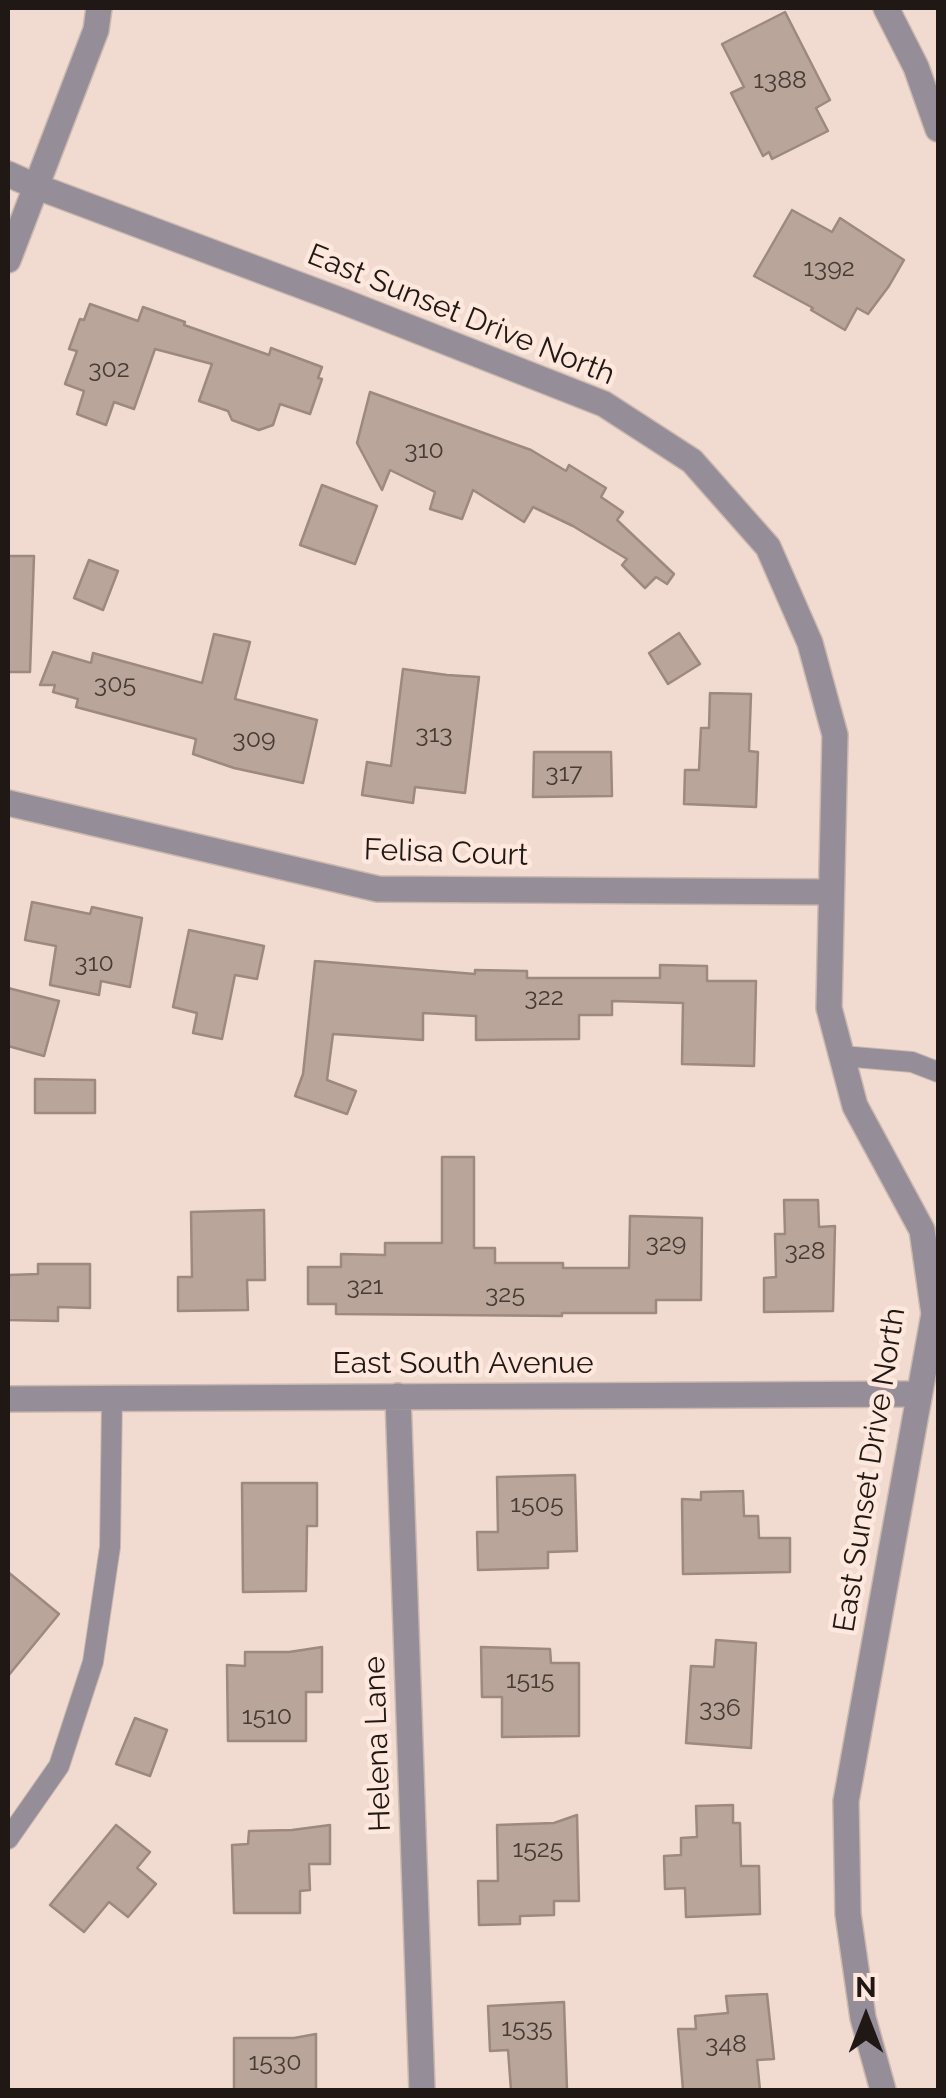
<!DOCTYPE html>
<style>
body{margin:0}
#map{position:relative;width:946px;height:2098px;overflow:hidden;background:#f1dbd0;font-family:Raleway,sans-serif}
canvas{display:block}
.frame{position:absolute;inset:0;border:10px solid #201814;pointer-events:none}
.north{position:absolute;left:816px;top:1968px;width:100px;height:100px;-webkit-text-stroke:8px #fee8dd;paint-order:stroke;rotate:0deg;font-size:28px;font-weight:700;line-height:40px;text-align:center;color:#201814}
.north::after{content:'';display:block;margin:auto;width:35px;height:45px;background:#201814;clip-path:polygon(50% 0,100% 100%,50% 72%,0 100%)}
</style>
<div id="map">
<canvas width="946" height="2098"></canvas>
<div class="frame"></div>
<div class="north">N</div>
</div>
<script>
const ctx = document.querySelector('canvas').getContext('2d');
ctx.lineJoin = 'round';
function fillPath(path, color) { ctx.fillStyle = color; ctx.fill(path, 'evenodd'); }
const shape = rows => new Path2D(rows.map(r => 'M' + r).join(''));
function stroke(path, color, width, dash) { ctx.strokeStyle = color; ctx.lineWidth = width; ctx.lineCap = dash ? 'butt' : 'round'; ctx.setLineDash(dash || []); ctx.stroke(path); }
function drawText(font, color, halo, rows, align = 'center') {
  ctx.font = font + ' Raleway,sans-serif'; ctx.lineWidth = 9; ctx.setLineDash([]); ctx.textBaseline = 'middle'; ctx.strokeStyle = halo; ctx.fillStyle = color; for (const [text, x, y, turn = 0] of rows) {
    ctx.save(); ctx.translate(x, y); ctx.rotate((+turn || 0) * Math.PI / 180); ctx.textAlign = isNaN(turn) ? turn : align; if (halo) ctx.strokeText(text, 0, 0); ctx.fillText(text, 0, 0); ctx.restore();
  }
}
const building = shape([
 [785,12,830,100,816,108,828,131,772,159,769,152,763,156,731,93,744,87,722,44,785,12],
 [792,210,832,232,840,218,904,260,889,286,868,314,857,308,845,330,811,310,813,308,754,276,792,210],
 [90,304,138,321,143,307,185,322,184,325,269,355,271,348,322,367,318,378,322,379,310,414,280,404,273,425,259,430,232,420,228,411,199,401,212,364,155,349,134,409,114,402,106,425,77,414,84,391,65,384,77,351,69,349,80,319,84,320,90,304],
 [370,392,531,450,566,471,569,465,606,488,601,497,623,512,617,520,674,574,667,584,656,577,645,588,622,565,627,559,573,526,533,507,524,522,473,490,462,519,430,509,435,492,390,470,382,490,357,443,370,392],
 [322,485,377,506,355,564,300,545,322,485],
 [8,556,34,556,30,672,8,672,8,556],
 [89,560,118,571,103,610,74,598,89,560],
 [679,633,700,664,668,684,649,653,679,633],
 [214,634,250,642,235,699,317,720,303,783,234,768,193,754,196,739,76,707,78,699,53,692,55,685,40,685,53,652,91,663,93,653,202,683,214,634],
 [403,669,447,675,479,677,465,793,415,787,413,803,362,795,367,762,391,766,403,669],
 [710,693,751,694,749,751,758,752,756,807,684,804,685,770,699,770,701,728,709,728,710,693],
 [534,752,611,752,612,796,533,797,534,752],
 [32,902,90,914,92,907,142,918,130,987,101,981,99,995,50,985,56,946,25,940,32,902],
 [189,930,264,946,257,979,235,975,222,1039,193,1033,197,1013,173,1007,189,930],
 [315,961,475,974,475,970,527,971,527,978,660,978,660,965,707,966,707,981,756,981,754,1066,682,1064,683,1003,612,1001,612,1015,579,1015,579,1039,476,1040,476,1016,423,1013,423,1040,333,1034,327,1080,356,1091,347,1114,295,1096,303,1074,315,961],
 [8,988,59,1001,44,1056,8,1046,8,988],
 [35,1079,95,1080,95,1113,35,1113,35,1079],
 [442,1157,474,1157,474,1248,495,1248,495,1263,563,1263,563,1268,629,1268,630,1216,702,1218,701,1300,656,1300,656,1313,562,1313,562,1316,336,1314,336,1304,308,1304,308,1267,341,1267,341,1254,385,1255,385,1243,442,1243,442,1157],
 [784,1200,818,1200,819,1227,835,1226,833,1311,764,1312,764,1278,776,1277,775,1234,785,1234,784,1200],
 [264,1210,265,1280,247,1280,248,1310,178,1311,178,1277,192,1277,191,1212,264,1210],
 [38,1264,90,1264,90,1308,58,1307,58,1321,8,1320,9,1275,38,1274,38,1264],
 [575,1475,577,1551,548,1552,548,1568,478,1570,477,1532,498,1532,497,1477,575,1475],
 [242,1483,317,1483,317,1526,307,1526,306,1591,243,1592,242,1483],
 [743,1491,744,1516,758,1516,759,1538,790,1538,790,1572,683,1574,682,1499,701,1500,701,1492,743,1491],
 [8,1572,59,1614,8,1676,8,1572],
 [716,1640,756,1643,751,1748,686,1743,691,1666,714,1667,716,1640],
 [322,1647,322,1692,306,1692,306,1741,228,1741,227,1665,245,1666,245,1652,289,1652,322,1647],
 [481,1647,550,1649,551,1663,579,1663,579,1736,502,1737,502,1697,482,1697,481,1647],
 [135,1718,167,1730,150,1776,116,1764,135,1718],
 [733,1805,733,1823,740,1823,741,1866,759,1866,760,1914,686,1917,685,1888,665,1889,664,1856,681,1855,681,1838,697,1837,696,1806,733,1805],
 [577,1815,579,1901,554,1901,554,1915,520,1916,520,1924,479,1925,478,1881,498,1881,497,1825,554,1823,577,1815],
 [116,1825,150,1852,137,1868,156,1884,128,1917,109,1902,84,1932,50,1905,116,1825],
 [330,1825,330,1864,309,1864,310,1890,300,1891,300,1913,234,1913,232,1845,248,1844,249,1831,292,1830,330,1825],
 [767,1994,774,2059,757,2060,760,2090,683,2090,678,2029,696,2029,695,2016,728,2013,726,1996,767,1994],
 [564,2002,567,2090,511,2090,508,2050,490,2051,488,2006,564,2002],
 [316,2034,316,2090,234,2090,234,2038,294,2038,316,2034]
]);
fillPath(building, '#b9a599');
stroke(building, '#9d897d', 2.5);
const service = shape([
 [842,1056,912,1062,938,1072],
 [8,1839,59,1766,93,1662,110,1547,112,1399]
]);
const minor = shape([
 [886,8,916,67,938,129],
 [8,803,378,889,831,892],
 [398,1396,422,2090],
 [8,1399,919,1394]
]);
const tertiary = shape([
 [8,174,35,186,342,301,604,404,692,461,768,547,810,643,835,735,829,1008,855,1106,922,1230,934,1314,846,1801,848,1914,863,2018,883,2090],
 [8,260,96,30,99,8]
]);
stroke(service, '#cbb8ae', 22);
stroke(minor, '#cbb8ae', 28);
stroke(tertiary, '#cbb8ae', 28);
stroke(service, '#958e99', 20);
stroke(minor, '#958e99', 25);
stroke(tertiary, '#958e99', 25);
drawText('25px', '#463b35', null, [
 ["1388",780,80],
 ["1392",829,268],
 ["302",109,369],
 ["310",424,450],
 ["305",115,684],
 ["313",434,734],
 ["309",254,739],
 ["317",564,773],
 ["310",94,963],
 ["322",544,997],
 ["329",666,1243],
 ["328",805,1251],
 ["321",365,1286],
 ["325",505,1294],
 ["1505",537,1504],
 ["1515",530,1680],
 ["336",720,1708],
 ["1510",267,1716],
 ["1525",538,1849],
 ["1535",527,2028],
 ["348",726,2044],
 ["1530",275,2062]
]);
drawText('30px', '#201814', '#fee8dd', [
 ["East Sunset Drive North",461,315,22],
 ["Felisa Court",446,853,2],
 ["East South Avenue",463,1364],
 ["East Sunset Drive North",870,1470,-81],
 ["Helena Lane",378,1744,-92]
]);
</script>
